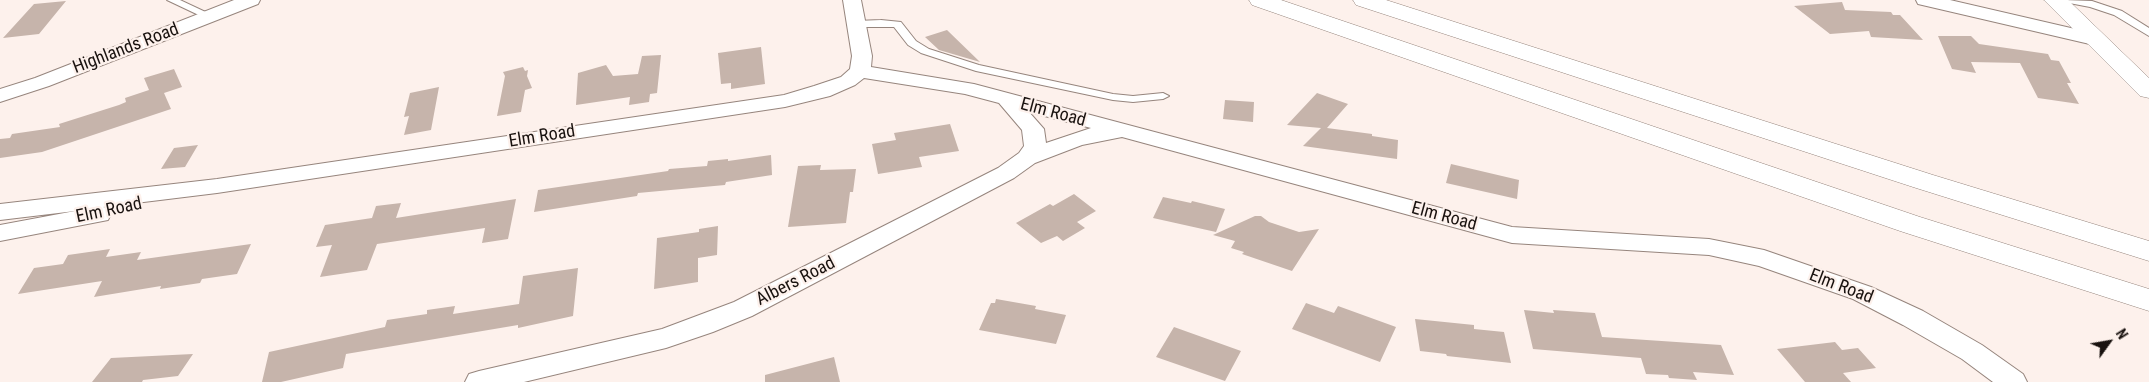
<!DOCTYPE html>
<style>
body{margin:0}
#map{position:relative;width:2149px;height:382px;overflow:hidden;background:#fdf1ec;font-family:"Roboto Condensed",sans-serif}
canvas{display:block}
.north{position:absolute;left:2084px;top:317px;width:50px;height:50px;-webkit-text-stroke:4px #fdf1ec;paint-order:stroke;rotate:58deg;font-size:14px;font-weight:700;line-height:20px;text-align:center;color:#19120f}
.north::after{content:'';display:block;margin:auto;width:18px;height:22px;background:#19120f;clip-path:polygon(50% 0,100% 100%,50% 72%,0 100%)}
</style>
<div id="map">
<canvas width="2149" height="382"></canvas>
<div class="north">N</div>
</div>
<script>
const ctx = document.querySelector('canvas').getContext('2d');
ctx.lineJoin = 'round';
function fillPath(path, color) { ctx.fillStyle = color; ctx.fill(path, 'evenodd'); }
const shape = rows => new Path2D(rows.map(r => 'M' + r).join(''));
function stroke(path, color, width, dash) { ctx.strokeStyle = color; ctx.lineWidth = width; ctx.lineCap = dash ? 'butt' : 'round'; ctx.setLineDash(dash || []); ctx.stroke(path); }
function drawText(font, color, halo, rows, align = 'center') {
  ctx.font = font + ' "Roboto Condensed",sans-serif'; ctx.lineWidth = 4.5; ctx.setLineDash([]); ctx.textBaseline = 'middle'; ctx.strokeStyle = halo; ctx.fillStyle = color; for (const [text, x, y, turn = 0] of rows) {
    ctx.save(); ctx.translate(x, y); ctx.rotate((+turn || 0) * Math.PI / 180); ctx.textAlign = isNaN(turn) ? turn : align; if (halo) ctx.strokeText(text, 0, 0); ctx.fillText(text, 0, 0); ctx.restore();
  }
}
fillPath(shape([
 [66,1,39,34,3,38,34,4],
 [1842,2,1845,10,1891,12,1893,15,1900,15,1923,40,1871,37,1869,31,1830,34,1794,6],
 [947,30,980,62,939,50,925,37],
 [1938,36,1971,36,1979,44,2048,54,2051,60,2059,61,2071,83,2067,83,2079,104,2038,98,2020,63,1971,62,1976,73,1952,69],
 [761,47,765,84,731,89,731,83,721,84,718,53],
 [661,55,657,93,650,94,649,102,629,105,630,97,576,105,578,73,606,65,613,76,638,74,642,56],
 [523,67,525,71,528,70,527,76,532,88,525,90,521,112,497,116,505,76,503,72],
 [174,69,182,87,164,93,171,109,42,152,0,158,0,139,10,138,12,134,60,127,59,124,119,105,126,102,125,98,149,90,144,78],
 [439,87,431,130,404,135,409,116,404,117,410,93],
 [1317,93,1348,104,1327,128,1372,134,1372,136,1398,140,1397,159,1303,146,1321,128,1287,125],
 [1225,100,1254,102,1253,122,1223,119],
 [950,124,959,151,919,157,922,167,878,174,872,144,896,140,894,133],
 [198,145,185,167,161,169,174,148],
 [771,155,772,175,726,182,725,185,638,193,637,196,534,212,538,190,668,171,669,169,707,166,708,161,728,159,728,161],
 [1451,164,1519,180,1517,199,1446,183],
 [821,165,820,170,856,169,853,192,850,192,846,223,788,227,798,166],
 [1074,194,1096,211,1077,222,1085,228,1063,241,1057,236,1041,243,1016,223,1050,204,1053,206],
 [1163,197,1191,203,1192,201,1225,209,1216,232,1153,218],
 [516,199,508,239,482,243,485,228,377,244,367,270,320,277,332,245,316,247,325,225,372,218,376,206,401,203,396,218],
 [1255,216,1261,216,1269,222,1299,232,1319,229,1292,271,1242,254,1244,252,1231,248,1235,241,1213,235],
 [718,226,717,255,698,258,698,282,654,289,657,238,699,232,699,229],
 [251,244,237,274,202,279,200,283,160,289,161,286,94,297,102,281,18,294,34,268,63,264,68,255,110,249,106,257,141,252,137,260],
 [578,268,573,316,518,328,518,325,346,354,343,368,281,382,262,382,269,352,385,327,387,320,427,314,427,310,455,306,453,314,519,304,523,276],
 [996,299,1036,306,1035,309,1066,315,1056,344,979,330,991,303,995,303],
 [1306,303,1334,313,1338,306,1396,327,1380,362,1292,329],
 [1524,310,1554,313,1553,310,1595,313,1602,337,1721,345,1734,375,1693,372,1697,380,1669,378,1668,375,1646,374,1641,358,1533,349],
 [1415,319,1474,325,1474,329,1504,332,1511,363,1447,356,1446,354,1420,351],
 [1174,327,1241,351,1225,381,1156,357],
 [1835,342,1842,350,1858,348,1876,368,1843,373,1851,382,1805,382,1777,349],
 [193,354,178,376,143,380,142,382,92,382,111,358],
 [834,357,840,382,765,382,765,375]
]), '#c6b4ab');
const lane = shape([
 [167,0,180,0,214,16,213,18,205,18,167,0],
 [2063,0,2092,1,2122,11,2149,28,2149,36,2114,15,2090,7,2064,2,2063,0],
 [881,20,901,22,916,41,929,49,979,65,1113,94,1133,96,1163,93,1169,96,1163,99,1133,102,1113,100,976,71,921,53,908,45,894,27,856,27,851,24,856,21,881,20]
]);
const street = shape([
 [234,0,260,0,258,4,49,86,0,102,0,89,35,78,234,0],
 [843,0,861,0,872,56,871,67,974,84,1512,227,1709,239,1764,250,1871,287,1923,311,1982,345,2023,374,2027,382,1993,382,1962,359,1903,325,1853,299,1759,266,1709,255,1512,243,1122,137,1082,145,1035,163,1014,178,752,316,713,332,666,348,524,382,465,382,469,374,479,371,662,329,734,302,998,168,1019,153,1024,146,1022,130,999,103,965,94,864,78,855,85,830,96,785,107,217,193,103,207,108,208,111,214,108,220,0,241,0,225,75,211,0,220,0,204,217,179,784,95,814,86,841,77,850,69,852,56,843,0],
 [1029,112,1091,128,1046,143,1044,129,1029,112],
 [1916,0,1950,0,2101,35,2104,39,2101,43,2094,45,1918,4,1916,0]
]);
const secondary = shape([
 [2044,0,2068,0,2149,78,2149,98,2140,96,2044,0]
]);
const highway = shape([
 [1249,0,1281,0,1920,217,2149,289,2149,311,1900,231,1252,5,1249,0],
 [1353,0,1386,0,1933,175,2149,241,2149,261,1913,187,1356,5,1353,0]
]);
stroke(lane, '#96857d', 2);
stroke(street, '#96857d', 2);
stroke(secondary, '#96857d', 1);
stroke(highway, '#96857d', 1);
fillPath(lane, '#fff');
fillPath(street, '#fff');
fillPath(secondary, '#fff');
fillPath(highway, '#fff');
drawText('18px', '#19120f', '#fdf1ec', [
 ["Highlands Road",126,49,-21],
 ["Elm Road",1053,113,15],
 ["Elm Road",542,137,-9],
 ["Elm Road",109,211,-12],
 ["Elm Road",1444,217,15],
 ["Albers Road",796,282,-27],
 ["Elm Road",1841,287,21]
]);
</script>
